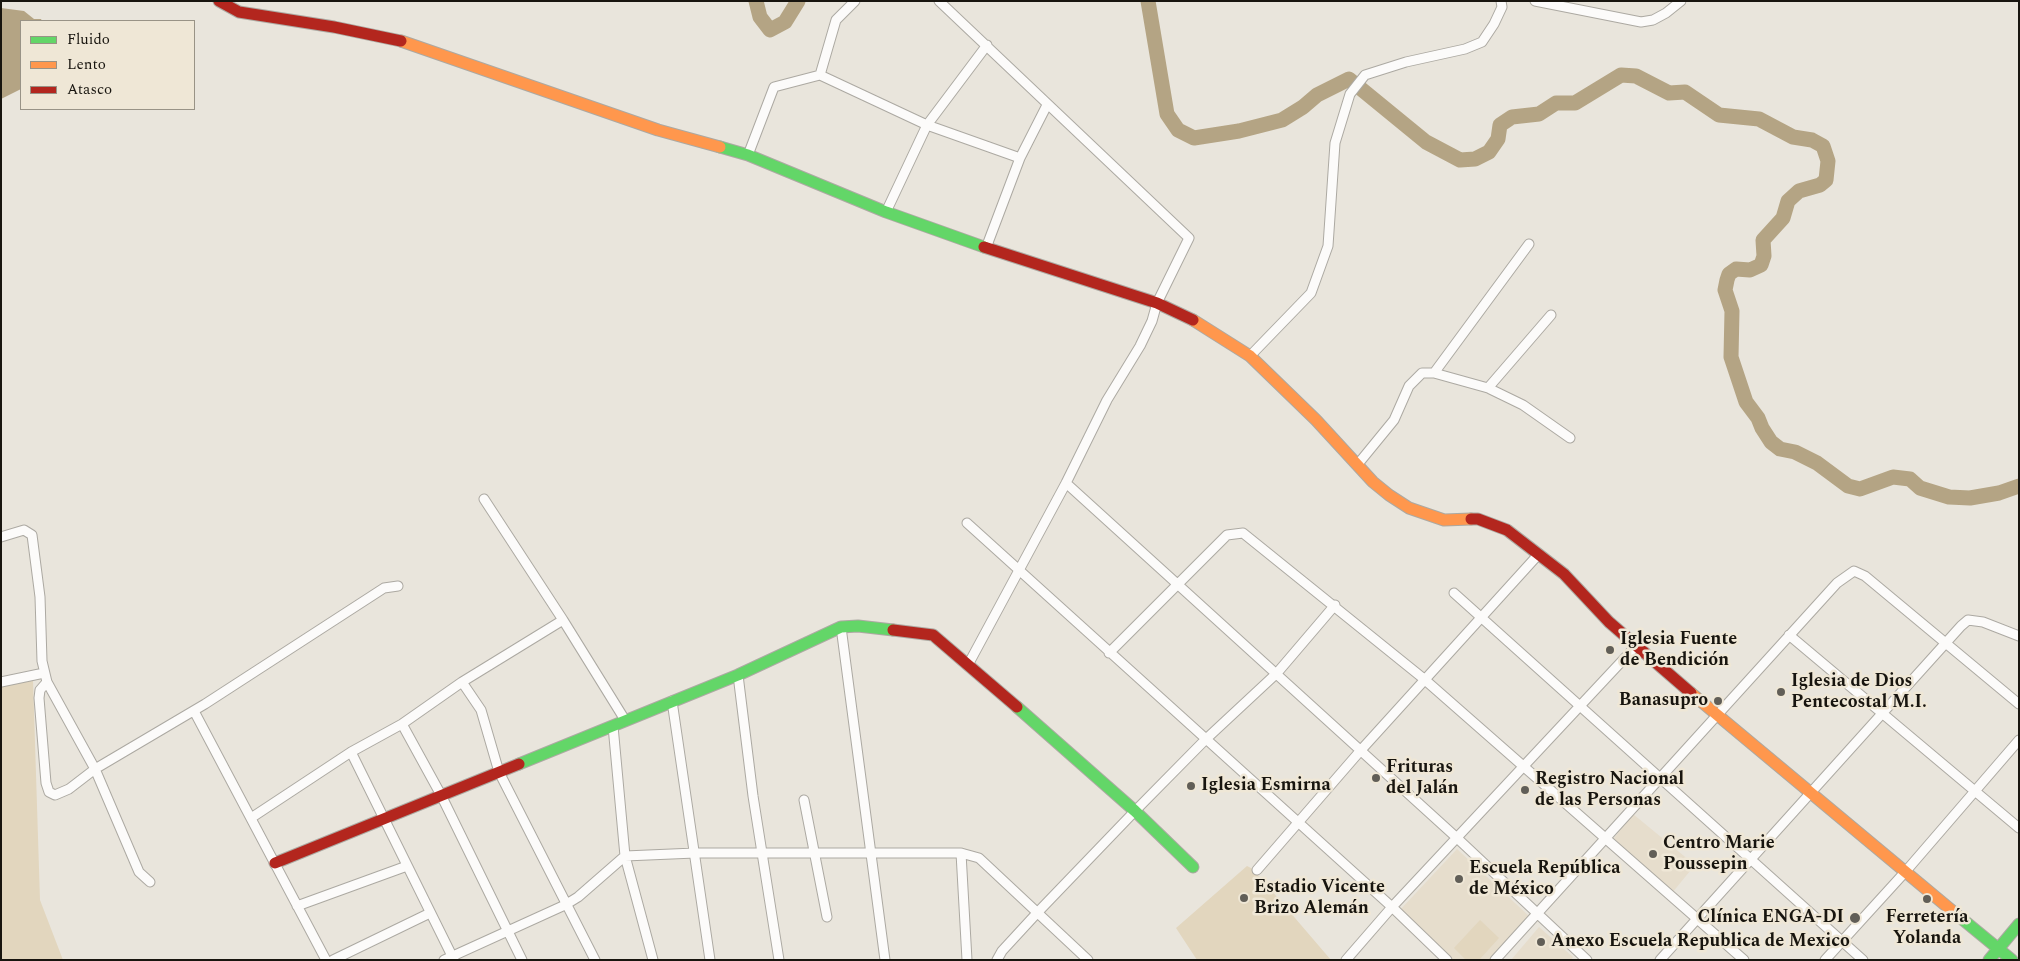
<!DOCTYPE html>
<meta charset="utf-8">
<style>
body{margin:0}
#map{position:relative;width:2020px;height:961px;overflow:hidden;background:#e9e5dc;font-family:Spectral,serif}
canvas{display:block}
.frame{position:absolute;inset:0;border:2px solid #18150f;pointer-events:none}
.legend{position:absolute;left:20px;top:20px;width:175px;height:90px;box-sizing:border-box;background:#efe7d6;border:1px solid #999386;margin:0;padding:6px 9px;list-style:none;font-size:15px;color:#18150f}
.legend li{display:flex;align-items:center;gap:10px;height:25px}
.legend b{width:25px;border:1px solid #999386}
</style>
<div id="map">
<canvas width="2020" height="961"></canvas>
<div class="frame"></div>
<ul class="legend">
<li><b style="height:6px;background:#63d668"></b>Fluido</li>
<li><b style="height:6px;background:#ff974d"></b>Lento</li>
<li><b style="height:6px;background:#b3261e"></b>Atasco</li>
</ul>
</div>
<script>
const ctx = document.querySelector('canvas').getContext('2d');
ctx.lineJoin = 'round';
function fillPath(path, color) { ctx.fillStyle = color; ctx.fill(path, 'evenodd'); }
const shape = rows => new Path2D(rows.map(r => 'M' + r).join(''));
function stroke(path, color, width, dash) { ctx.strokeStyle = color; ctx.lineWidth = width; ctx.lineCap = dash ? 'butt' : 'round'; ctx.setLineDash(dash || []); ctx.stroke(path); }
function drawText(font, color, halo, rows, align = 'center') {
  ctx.font = font + ' Spectral,serif'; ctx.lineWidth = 5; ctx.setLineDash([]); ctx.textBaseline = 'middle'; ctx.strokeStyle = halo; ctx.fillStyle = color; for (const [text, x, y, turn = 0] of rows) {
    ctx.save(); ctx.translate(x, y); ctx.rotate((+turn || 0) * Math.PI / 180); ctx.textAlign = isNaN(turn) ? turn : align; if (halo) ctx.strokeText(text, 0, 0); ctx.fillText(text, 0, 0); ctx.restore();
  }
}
fillPath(shape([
 [1633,814,1695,865,1672,893,1611,842],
 [1457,849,1530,917,1490,960,1453,960,1400,910],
 [1539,927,1573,957,1571,960,1511,960]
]), '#e6ddcc');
fillPath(shape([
 [33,680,40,900,63,960,1,960,1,687],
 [1247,866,1253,869,1331,960,1197,960,1176,928],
 [1480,920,1499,938,1479,960,1466,960,1454,948]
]), '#e2d6be');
fillPath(shape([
 [1,8,24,11,34,19,41,19,42,21,21,21,21,89,1,99]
]), '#b4a484');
stroke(shape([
 [756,1,760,17,770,30,785,22,798,1],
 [1148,1,1167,114,1178,130,1194,138,1239,131,1282,120,1303,107,1317,95,1349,79,1426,142,1460,160,1475,159,1489,152,1498,139,1500,125,1512,117,1539,114,1556,103,1575,103,1621,75,1636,76,1669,93,1685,92,1719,115,1759,119,1793,137,1812,140,1823,146,1828,161,1826,180,1820,185,1799,191,1788,201,1783,218,1763,240,1764,256,1761,265,1750,270,1736,269,1729,274,1727,280,1725,290,1732,311,1731,357,1746,402,1758,418,1762,428,1771,442,1780,449,1795,452,1817,463,1848,486,1860,489,1893,477,1910,479,1920,488,1949,497,1970,498,1999,493,2019,486]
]), '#b4a484', 15);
const street = shape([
 [939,1,1189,238,1157,303,1152,321,1140,346,1107,400,1066,483,969,663],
 [1535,1,1641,22,1653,20,1666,13,1681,1],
 [820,75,836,20,855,1],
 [748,155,774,87,820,75,927,125,1020,158],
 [886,212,927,125,987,45],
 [986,248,1020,158,1047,105],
 [1250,356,1311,293,1328,246,1335,143,1350,94,1365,75,1406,62,1465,49,1482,42,1494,24,1502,7,1501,1],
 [1434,373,1529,244],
 [1488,388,1551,315],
 [1358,464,1394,420,1409,386,1422,373,1434,373,1488,388,1523,405,1570,438],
 [1066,483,1457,838,1587,960],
 [484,499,563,620,625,720],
 [967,523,1392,907,1447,960],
 [1,537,24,530,32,535,40,597,42,661,47,682,95,769,139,872,150,882],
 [1454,593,1863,960],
 [841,627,885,960],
 [1789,635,2019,828],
 [1109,653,1227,535,1243,533,1424,679,1744,960],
 [738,675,753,796,779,960],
 [1,682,44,673],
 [47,682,40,690,39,698,46,783,49,792,55,795,69,789,95,769,205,704,384,588,398,586],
 [462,682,481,710,499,772,595,960],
 [672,701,710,960],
 [194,711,326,960],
 [402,724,441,795,522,960],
 [613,726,625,856,653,960],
 [351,752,454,960],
 [804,800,827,917],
 [251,818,351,752,402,724,462,682,563,620],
 [961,853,967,960],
 [1257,870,1361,750,1537,556],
 [297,906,407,866],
 [333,960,430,913],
 [444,960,565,905,578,897,625,856,695,853,961,853,979,858,1088,960],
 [997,960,1002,951,1037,913,1135,811,1205,740,1277,673,1335,605],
 [1346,960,1392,907,1636,646],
 [1495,960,1837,583,1854,571,1865,576,2019,704],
 [1660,960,1961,626,1968,620,1983,622,2019,636],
 [1825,960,1906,871,2019,740]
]);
const fast = shape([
 [720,147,748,155,886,212,984,247],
 [1017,707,1135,811,1193,867],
 [519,764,738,675,841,627,858,626,893,630],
 [1956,914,2012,960],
 [1989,960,2019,924]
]);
const slow = shape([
 [401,41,658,130,720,147],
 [1193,320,1250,356,1316,420,1373,482,1389,495,1409,508,1444,520,1471,519],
 [1691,693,1956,914]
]);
const jam = shape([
 [219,1,239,12,334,27,401,41],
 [984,247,1157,303,1193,320],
 [1471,519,1478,519,1507,530,1564,574,1609,622,1691,693],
 [893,630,933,635,1017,707],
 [275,863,519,764]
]);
stroke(street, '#aca9a2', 11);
stroke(fast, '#aca9a2', 13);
stroke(slow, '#aca9a2', 13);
stroke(jam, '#aca9a2', 13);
stroke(street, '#fcfbfa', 9);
stroke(fast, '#63d668', 11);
stroke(slow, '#ff974d', 11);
stroke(jam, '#b3261e', 11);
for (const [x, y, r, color] of [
 [1610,650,5,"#615e57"],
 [1781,692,5,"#615e57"],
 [1718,701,5,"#615e57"],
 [1376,778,5,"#615e57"],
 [1191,786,5,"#615e57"],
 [1525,790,5,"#615e57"],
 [1653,854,5,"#615e57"],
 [1459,879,5,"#615e57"],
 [1244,898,5,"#615e57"],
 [1927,899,5,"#615e57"],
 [1855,918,6,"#615e57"],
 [1541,942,5,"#615e57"]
]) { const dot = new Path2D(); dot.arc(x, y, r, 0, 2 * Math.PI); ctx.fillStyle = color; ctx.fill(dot); stroke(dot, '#efe7d6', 2); }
drawText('bold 18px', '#18150f', '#efe7d6', [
 ["Iglesia Fuente",1620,640],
 ["de Bendición",1620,661],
 ["Iglesia de Dios",1791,682],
 ["Pentecostal M.I.",1791,703],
 ["Banasupro",1708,701,"right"],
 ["Frituras",1386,768],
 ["del Jalán",1386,789],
 ["Registro Nacional",1535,780],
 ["de las Personas",1535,801],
 ["Iglesia Esmirna",1201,786],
 ["Centro Marie",1663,844],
 ["Poussepin",1663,865],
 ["Escuela República",1469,869],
 ["de México",1469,890],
 ["Estadio Vicente",1254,888],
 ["Brizo Alemán",1254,909],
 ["Clínica ENGA-DI",1844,918,"right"],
 ["Ferretería",1927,918,"center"],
 ["Yolanda",1927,939,"center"],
 ["Anexo Escuela Republica de Mexico",1551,942]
], 'left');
</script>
